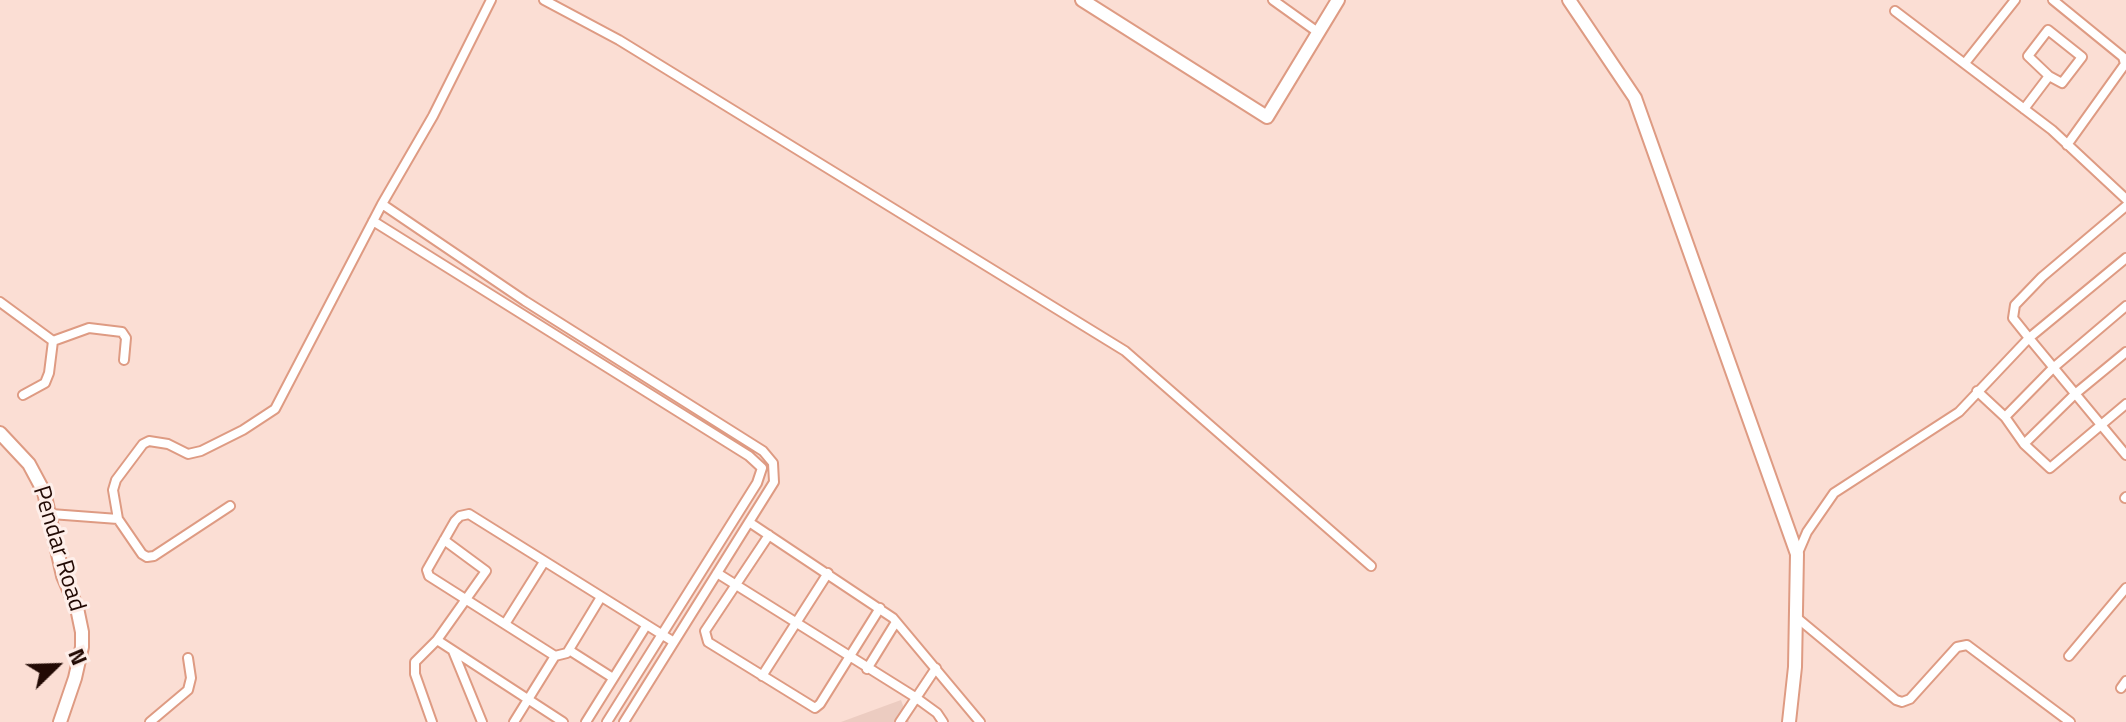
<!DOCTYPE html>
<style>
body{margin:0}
#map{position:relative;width:2126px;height:722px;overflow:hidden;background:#fbded4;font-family:"Titillium Web",sans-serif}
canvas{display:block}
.north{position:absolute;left:16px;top:626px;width:80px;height:80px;-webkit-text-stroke:6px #feefea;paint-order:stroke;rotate:67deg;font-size:22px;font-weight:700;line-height:32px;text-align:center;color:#220a04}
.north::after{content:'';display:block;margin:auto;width:28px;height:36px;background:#220a04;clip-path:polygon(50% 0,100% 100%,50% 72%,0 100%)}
</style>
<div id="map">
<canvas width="2126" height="722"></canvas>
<div class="north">N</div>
</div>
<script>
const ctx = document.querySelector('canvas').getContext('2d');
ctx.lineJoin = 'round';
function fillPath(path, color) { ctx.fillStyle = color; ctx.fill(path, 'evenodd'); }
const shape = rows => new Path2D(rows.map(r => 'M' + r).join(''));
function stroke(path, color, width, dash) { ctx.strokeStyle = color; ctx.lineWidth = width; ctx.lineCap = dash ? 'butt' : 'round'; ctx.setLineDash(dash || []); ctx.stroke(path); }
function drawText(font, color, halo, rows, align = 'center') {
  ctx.font = font + ' "Titillium Web",sans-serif'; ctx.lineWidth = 6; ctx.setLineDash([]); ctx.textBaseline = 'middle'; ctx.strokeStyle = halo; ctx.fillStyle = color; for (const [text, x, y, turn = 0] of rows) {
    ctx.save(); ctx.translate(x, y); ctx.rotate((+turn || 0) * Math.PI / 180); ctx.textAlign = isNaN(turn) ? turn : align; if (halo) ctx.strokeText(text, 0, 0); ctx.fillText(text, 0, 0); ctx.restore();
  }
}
fillPath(shape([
 [901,700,909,722,841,722]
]), '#ecccc1');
const street = shape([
 [544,0,619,40,1125,351,1371,566],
 [1273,0,1319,33],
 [2053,0,2123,57,2125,64,2067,145],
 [1895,11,2052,130,2126,199],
 [1965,63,2015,0],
 [2024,109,2049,76,2028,56,2048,30,2082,57,2062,83,2049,76],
 [382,204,525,301,763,451,773,463,774,482,624,722],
 [2126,206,2042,277,2015,305,2013,318,2029,338,2126,258],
 [373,221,749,456,762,468,757,483,607,722],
 [0,302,53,341,49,373,45,383,23,395],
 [53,341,89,328,122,332,126,338,124,360],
 [1977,391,2005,417,2024,444,2050,468,2126,404],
 [2005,417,2053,368,2126,306],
 [2024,444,2075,394,2126,352],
 [2125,498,2126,497],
 [51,514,118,519,142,554,147,557,154,556,230,506],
 [118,519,113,490,116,480,143,444,149,441,168,444,188,454,201,451,243,430,275,409,382,204,433,116,491,0],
 [749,522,893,618,980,722],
 [769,535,705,631,708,642,815,708,820,704,880,608],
 [1798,553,1807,532,1834,493,1959,412,2029,338,2126,455],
 [717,573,915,697,937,713,943,722],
 [601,597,567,653,555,656,429,576,427,570,455,521,460,516,469,514,674,642],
 [1796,617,1896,700,1902,702,1910,699,1957,647,1967,645,2070,722],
 [505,624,544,562],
 [437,640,563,722],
 [569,650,613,678],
 [453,651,482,722],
 [2069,656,2126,588],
 [867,669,896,622],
 [762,676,828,573],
 [2121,688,2126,681],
 [150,722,188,690,191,678,188,658],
 [432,722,415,674,415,662,437,640,486,571,444,540],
 [514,722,555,656],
 [586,722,646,626],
 [900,722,936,668]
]);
const secondary = shape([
 [1082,0,1267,117,1338,0],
 [1569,0,1635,98,1797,554,1795,667,1789,722],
 [0,433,29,464,44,492,63,576,77,608,82,632,82,647,75,678,60,722]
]);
stroke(street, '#de9b83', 12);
stroke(secondary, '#de9b83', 16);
stroke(street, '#fff', 8);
stroke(secondary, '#fff', 12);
drawText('24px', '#220a04', '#feefea', [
 ["Pendar Road",58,549,73]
]);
</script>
